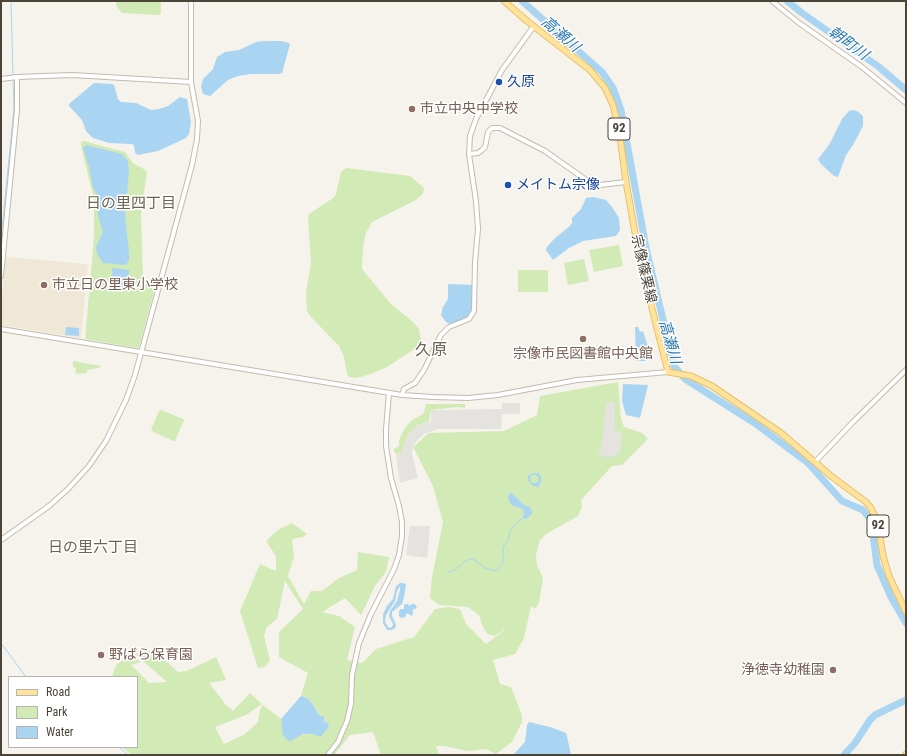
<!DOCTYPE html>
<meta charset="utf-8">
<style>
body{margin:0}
#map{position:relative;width:907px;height:756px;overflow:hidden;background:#f6f3ec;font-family:"Roboto Condensed",sans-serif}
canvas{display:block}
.frame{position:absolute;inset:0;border:2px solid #4b4439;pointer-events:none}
.legend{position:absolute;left:8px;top:676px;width:130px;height:72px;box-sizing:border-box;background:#fff;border:1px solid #b7b4b0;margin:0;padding:5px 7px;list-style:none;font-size:12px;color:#4b4439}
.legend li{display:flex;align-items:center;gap:8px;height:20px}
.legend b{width:20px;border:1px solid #b7b4b0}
</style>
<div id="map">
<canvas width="907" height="756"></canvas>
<div class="frame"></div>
<ul class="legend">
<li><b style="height:5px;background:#ffe39c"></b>Road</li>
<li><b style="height:11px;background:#d2eab5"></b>Park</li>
<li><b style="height:11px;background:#a9d4f2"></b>Water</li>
</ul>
</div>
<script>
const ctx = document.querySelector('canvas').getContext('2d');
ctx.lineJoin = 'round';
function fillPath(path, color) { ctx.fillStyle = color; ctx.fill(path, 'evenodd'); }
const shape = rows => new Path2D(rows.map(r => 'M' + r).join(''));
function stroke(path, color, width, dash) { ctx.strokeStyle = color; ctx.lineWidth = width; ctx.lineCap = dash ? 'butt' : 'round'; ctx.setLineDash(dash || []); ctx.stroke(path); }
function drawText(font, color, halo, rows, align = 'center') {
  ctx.font = font + ' "Roboto Condensed","Noto Sans JP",sans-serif'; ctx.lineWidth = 3; ctx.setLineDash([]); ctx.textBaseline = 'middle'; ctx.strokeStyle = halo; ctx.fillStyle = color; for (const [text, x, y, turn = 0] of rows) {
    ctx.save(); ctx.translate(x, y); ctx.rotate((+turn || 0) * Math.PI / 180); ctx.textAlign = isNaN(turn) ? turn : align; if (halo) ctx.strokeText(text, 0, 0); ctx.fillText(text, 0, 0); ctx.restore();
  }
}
fillPath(shape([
 [7,257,87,264,88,266,81,338,1,325,1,304,6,258]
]), '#efe8d6');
fillPath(shape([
 [116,1,161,1,161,14,159,15,122,13,116,6],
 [84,141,125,152,133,163,147,171,141,214,143,280,156,284,139,347,137,348,85,339,94,238,94,200,81,146,81,142],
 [346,168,410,176,424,188,423,194,416,200,372,222,366,233,363,247,362,269,390,303,414,323,419,329,421,341,419,346,387,367,368,375,356,378,349,377,347,374,344,357,339,346,310,316,307,311,306,293,311,263,308,218,309,214,333,198,336,194,341,172],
 [619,245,623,266,594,272,589,250],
 [584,259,589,281,568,285,564,263],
 [518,270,546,270,548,271,548,292,518,292],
 [73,361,101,366,99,368,87,370,87,373,79,374,75,373,76,368,73,367],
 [618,382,621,419,624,427,642,433,648,439,622,465,612,466,581,500,582,507,578,516,546,534,540,540,536,554,537,565,543,578,539,603,535,609,531,606,524,638,515,654,493,660,500,684,511,687,522,715,522,722,512,742,496,754,486,749,468,751,444,746,436,746,439,755,381,755,373,732,350,735,334,755,132,755,122,747,137,747,137,677,112,677,116,665,131,654,141,662,131,665,149,683,167,682,135,654,154,650,178,672,187,671,216,657,226,680,209,683,226,705,233,711,250,693,262,704,246,715,215,727,224,744,245,734,258,722,260,709,263,705,281,719,282,724,292,732,302,735,325,731,328,724,319,715,311,702,307,698,301,696,308,673,279,657,279,632,303,609,285,581,277,619,266,628,264,636,270,660,265,667,258,668,240,611,260,564,276,571,276,556,266,541,278,530,292,523,307,534,303,537,292,539,294,556,288,576,304,604,311,591,322,591,339,578,357,570,358,552,389,557,386,572,375,586,361,615,345,598,322,612,339,616,355,627,347,660,362,663,376,649,414,637,435,609,449,607,460,609,466,624,486,644,502,632,507,623,501,632,494,636,491,635,487,634,482,625,479,615,468,607,439,605,430,598,432,577,443,522,433,486,413,447,429,433,504,431,537,415,540,396],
 [426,404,465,404,465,408,458,407,431,410,429,421,418,425,412,430,408,435,401,453,396,454,394,452,394,449,399,446,399,440,405,428,411,421,424,413],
 [161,410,183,419,184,420,175,441,173,441,152,431,151,430,159,411]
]), '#d2eab5');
fillPath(shape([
 [606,402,615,403,615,431,622,433,620,452,614,456,607,458,598,453,602,445],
 [502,403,520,403,520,414,502,414,501,429,437,429,424,434,415,443,413,448,412,454,418,478,400,483,396,455,401,453,408,435,412,430,418,425,431,421,431,410,502,409],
 [410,526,430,526,427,558,406,555]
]), '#e5e3e0');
fillPath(shape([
 [265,41,281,41,289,43,290,44,282,73,279,74,251,74,238,76,228,80,210,96,203,94,201,86,203,79,213,69,217,57,225,52,239,50,256,42],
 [94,83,112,84,114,85,118,99,121,102,136,103,151,110,159,109,168,106,180,97,187,99,191,122,189,134,186,138,158,151,138,155,135,153,134,145,131,144,109,143,93,138,86,131,82,120,69,106,69,104],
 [853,110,857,111,863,116,863,126,853,145,846,155,838,177,834,176,821,164,818,159,829,145,842,119,849,111],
 [86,145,122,154,128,161,129,172,125,215,129,251,129,260,126,265,103,263,97,254,96,247,103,232,98,216,97,195,93,188,89,167,83,148],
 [593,197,606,200,612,207,619,218,620,230,616,236,583,241,569,248,553,260,546,250,547,247,555,238,570,226,572,223,572,218,581,209,586,198],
 [112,268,129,270,128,286,126,288,119,289,113,287],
 [448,284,472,285,473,308,471,313,465,319,450,324,446,322,441,315,443,307,448,299],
 [66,327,79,328,79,336,65,335],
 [635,327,638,327,640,332,643,331,650,353,646,361,636,361],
 [623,384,648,385,640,418,626,415,622,401],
 [533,473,538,473,541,476,541,482,538,487,533,486,528,480,528,476],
 [532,475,536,475,538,477,539,480,537,483,533,483,531,482,530,478],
 [511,492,524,505,531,508,532,514,526,519,524,519,523,517,524,514,523,509,513,506,509,501,508,496],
 [400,583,404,583,406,585,404,597,402,604,392,612,392,616,395,622,396,627,392,630,387,630,383,623,383,614,387,606,393,599,396,586],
 [400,586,400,590,397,601,390,611,389,616,393,624,392,627,389,628,385,622,386,615,395,601,397,591],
 [406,604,408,604,409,606,412,604,415,604,417,608,412,610,413,613,412,616,407,613,405,617,401,618,399,616,399,611,401,609,404,609,404,605],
 [301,696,307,698,311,702,319,715,324,717,324,721,329,724,328,728,321,736,317,736,314,734,303,734,290,741,287,740,283,735,281,719],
 [529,722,550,727,566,733,567,736,571,755,513,755,525,742,527,725]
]), '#a9d4f2');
stroke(shape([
 [11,1,13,77],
 [1,239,14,108,13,80],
 [448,572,454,571,464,562,470,559,473,559,485,568,495,571,497,570,503,563,503,547,507,542,511,530,516,523,523,518],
 [1,643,26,677],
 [119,747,128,755]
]), '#a9d4f2', 1);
stroke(shape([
 [522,1,602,72,613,88,621,110,646,248,674,366,685,379,756,424,808,463,842,501,863,510,871,520,877,565,891,597,906,623],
 [787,1,802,13,879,67,906,90],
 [844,755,855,743,870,720,875,715,906,700]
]), '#a9d4f2', 7);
const tertiary = shape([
 [772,1,799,23,862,67,906,103],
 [1,79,17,77,72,75,191,82],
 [469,154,478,153,482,150,485,147,488,132,492,128,500,128,545,151,589,182,600,185,626,182],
 [1,276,17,110,17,77],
 [1,329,402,395,433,397,468,398,498,395,577,380,668,372],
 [402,395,404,389,415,383,424,370,441,335,449,327,469,319,474,311,475,262,478,229,476,201,469,154,470,136,476,119,502,70,534,26],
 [815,462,852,423,906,370],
 [1,540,49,506,68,489,89,466,106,441,126,400,135,375,192,165,197,139,198,121,191,82,191,1],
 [328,755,338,742,347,721,351,704,352,675,359,643,371,614,394,569,399,555,402,536,402,522,399,506,391,478,386,446,386,429,389,393]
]);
const primary = shape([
 [504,1,527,21,590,70,605,88,613,105,619,129,626,182,640,261,668,372,691,376,712,386,781,433,831,476,866,502,871,508,878,523,883,556,889,576,906,612],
 [906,755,906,754]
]);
stroke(tertiary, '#c2bbae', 6);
stroke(primary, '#e6c16a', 7);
stroke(tertiary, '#fff', 4);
stroke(primary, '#ffe39c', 5);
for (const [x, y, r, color] of [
 [499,82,4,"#1a4fb4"],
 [412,109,4,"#8d6e63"],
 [508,185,4,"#1a4fb4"],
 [44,285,4,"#8d6e63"],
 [583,339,4,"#8d6e63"],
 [101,655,4,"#8d6e63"],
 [833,670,4,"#8d6e63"]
]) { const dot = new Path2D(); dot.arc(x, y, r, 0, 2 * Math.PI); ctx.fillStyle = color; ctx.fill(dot); stroke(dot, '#fff', 1.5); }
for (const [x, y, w] of [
 [619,129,22],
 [878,526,22]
]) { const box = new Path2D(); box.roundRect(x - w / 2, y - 11, w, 22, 3); ctx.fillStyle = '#fff'; ctx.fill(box); stroke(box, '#4b4439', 1); }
drawText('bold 13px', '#4b4439', null, [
 ["92",619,129],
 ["92",878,526]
]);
drawText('14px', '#164399', '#fff', [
 ["久原",507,82],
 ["メイトム宗像",516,185]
], 'left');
drawText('14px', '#785e54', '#fff', [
 ["市立中央中学校",420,109],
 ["市立日の里東小学校",52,285],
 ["宗像市民図書館中央館",583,354,"center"],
 ["野ばら保育園",109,655],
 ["浄徳寺幼稚園",825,670,"right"]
], 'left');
drawText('14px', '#4b4439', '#fff', [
 ["宗像篠栗線",643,269,77]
]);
drawText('italic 15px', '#2e7ab2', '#fff', [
 ["高瀬川",560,35,41],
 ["朝町川",848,44,36],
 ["高瀬川",669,342,74]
]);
drawText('15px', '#6e6250', '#fff', [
 ["日の里四丁目",131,204],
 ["日の里六丁目",93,548]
]);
drawText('16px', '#6e6250', '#fff', [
 ["久原",431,351]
]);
</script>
